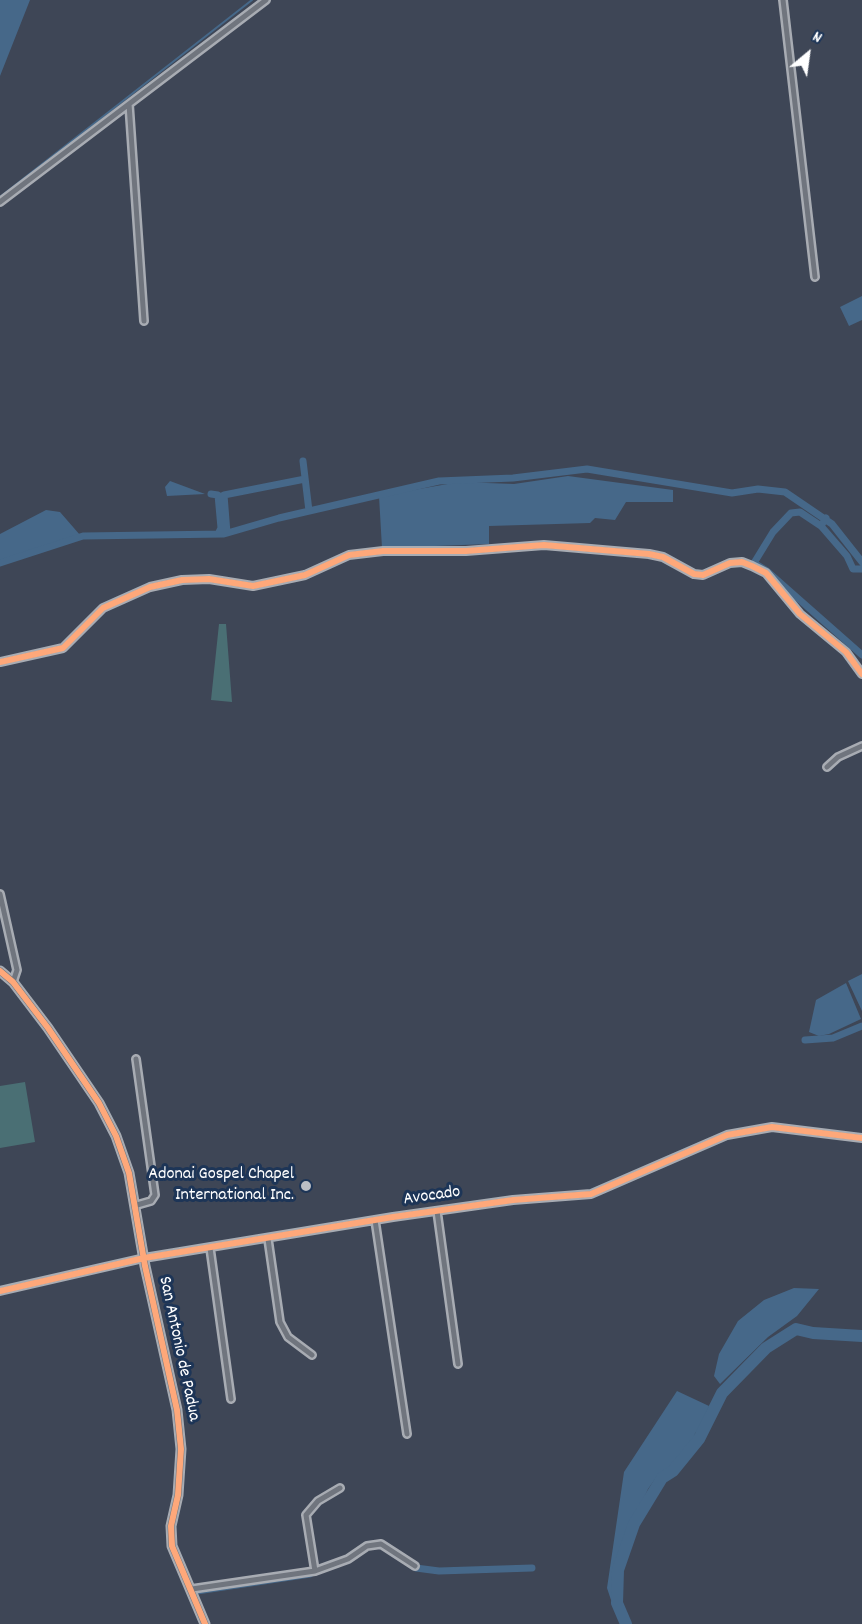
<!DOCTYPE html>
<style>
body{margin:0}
#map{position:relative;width:862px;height:1624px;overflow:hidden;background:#3e4656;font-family:Dekko,sans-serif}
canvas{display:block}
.north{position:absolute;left:778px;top:24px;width:60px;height:60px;-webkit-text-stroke:4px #1d3557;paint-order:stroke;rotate:29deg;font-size:16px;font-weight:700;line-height:24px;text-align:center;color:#fff}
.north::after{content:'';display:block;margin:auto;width:21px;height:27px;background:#fff;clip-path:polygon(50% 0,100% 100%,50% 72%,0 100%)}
</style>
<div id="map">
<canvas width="862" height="1624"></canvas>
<div class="north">N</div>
</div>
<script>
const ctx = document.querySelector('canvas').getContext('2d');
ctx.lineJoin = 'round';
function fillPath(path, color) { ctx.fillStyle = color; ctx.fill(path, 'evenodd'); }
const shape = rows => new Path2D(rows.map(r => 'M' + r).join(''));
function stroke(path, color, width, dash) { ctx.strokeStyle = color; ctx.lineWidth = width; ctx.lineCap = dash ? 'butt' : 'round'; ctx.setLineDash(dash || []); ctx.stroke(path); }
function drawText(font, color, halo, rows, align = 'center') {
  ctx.font = font + ' Dekko,sans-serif'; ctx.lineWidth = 6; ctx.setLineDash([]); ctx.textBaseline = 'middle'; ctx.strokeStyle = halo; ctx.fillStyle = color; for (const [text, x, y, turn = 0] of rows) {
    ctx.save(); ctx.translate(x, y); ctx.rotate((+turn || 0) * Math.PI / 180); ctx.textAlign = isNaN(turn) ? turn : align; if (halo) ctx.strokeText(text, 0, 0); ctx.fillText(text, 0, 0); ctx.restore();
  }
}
fillPath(shape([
 [219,624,226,624,232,702,211,700],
 [25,1082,35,1142,0,1148,0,1086]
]), '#4a6f74');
fillPath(shape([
 [0,0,30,0,0,76],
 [862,296,862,320,849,326,840,307],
 [568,476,673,490,673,502,626,502,615,520,595,518,590,523,489,526,489,544,382,548,379,496,459,482,514,484],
 [170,481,205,494,167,496,165,487],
 [46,510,60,512,80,535,0,560,0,534],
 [862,974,862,1011,848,981],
 [846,983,861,1019,829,1034,819,1036,809,1032,816,1000],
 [794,1288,819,1289,797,1316,768,1337,720,1384,714,1376,719,1354,738,1321,764,1300],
 [677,1391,709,1406,699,1431,695,1433,694,1444,676,1463,658,1475,648,1489,625,1541,617,1570,615,1602,611,1600,607,1588,624,1472]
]), '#466889');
stroke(shape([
 [0,197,252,0]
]), '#466889', 2);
stroke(shape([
 [303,461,309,511],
 [211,494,218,495,221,528,218,534],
 [826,518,821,526,800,512,791,513,773,532,754,563,767,571,862,655],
 [821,526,847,556,853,569,862,569],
 [227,533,224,495,305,479],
 [0,563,83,536,224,534,279,518,439,481,513,478,587,469,732,493,758,489,785,492,832,524,862,562],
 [805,1040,833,1038,862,1026],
 [411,1565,416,1568,439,1571,532,1568],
 [197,1591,310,1574]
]), '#466889', 7);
stroke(shape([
 [626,1624,617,1603,618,1570,634,1524,662,1478,673,1471,699,1439,722,1393,766,1348,796,1329,813,1333,862,1336]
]), '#466889', 12);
const street = shape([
 [783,0,815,277],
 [129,104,144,321],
 [0,202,266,0],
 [0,662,63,648,103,608,150,587,182,580,209,579,253,586,305,575,349,555,383,551,466,551,544,545,649,554,663,557,694,574,703,575,730,563,742,562,752,566,766,573,800,614,846,652,862,674],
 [827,767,838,757,862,746],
 [0,894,17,970,13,982],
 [136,1059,155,1195,151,1201,137,1205],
 [437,1211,458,1364],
 [375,1220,407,1434],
 [268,1239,280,1322,288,1337,312,1355],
 [210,1248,231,1399],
 [0,1291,144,1258,393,1217,513,1200,591,1194,727,1135,772,1127,862,1138],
 [315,1571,306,1515,318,1501,340,1488],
 [192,1589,315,1571,348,1559,367,1546,381,1544,415,1566]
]);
const secondary = shape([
 [0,971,13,982,48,1028,99,1103,116,1136,129,1173,145,1266,177,1410,181,1449,178,1495,171,1526,172,1546,205,1624]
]);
stroke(street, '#a8acb3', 10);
stroke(secondary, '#a8acb3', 11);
stroke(street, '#70757e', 5);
stroke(secondary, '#70757e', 7);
stroke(shape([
 [0,662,63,648,103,608,150,587,182,580,209,579,253,586,305,575,349,555,383,551,466,551,544,545,649,554,663,557,694,574,703,575,730,563,742,562,752,566,766,573,800,614,846,652,862,674],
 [0,971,13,982,48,1028,99,1103,116,1136,129,1173,145,1266,177,1410,181,1449,178,1495,171,1526,172,1546,205,1624],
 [0,1291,144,1258,393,1217,513,1200,591,1194,727,1135,772,1127,862,1138]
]), '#fea87a', 6);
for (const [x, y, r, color] of [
 [306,1186,6,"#bbbec4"]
]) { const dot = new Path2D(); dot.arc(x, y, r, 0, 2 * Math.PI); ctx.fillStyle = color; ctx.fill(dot); stroke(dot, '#1d3557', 2); }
drawText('18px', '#fff', '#1d3557', [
 ["Adonai Gospel Chapel",294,1176],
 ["International Inc.",294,1197]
], 'right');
drawText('18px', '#fff', '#1d3557', [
 ["Avocado",432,1197,-8],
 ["San Antonio de Padua",178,1349,78]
]);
</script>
